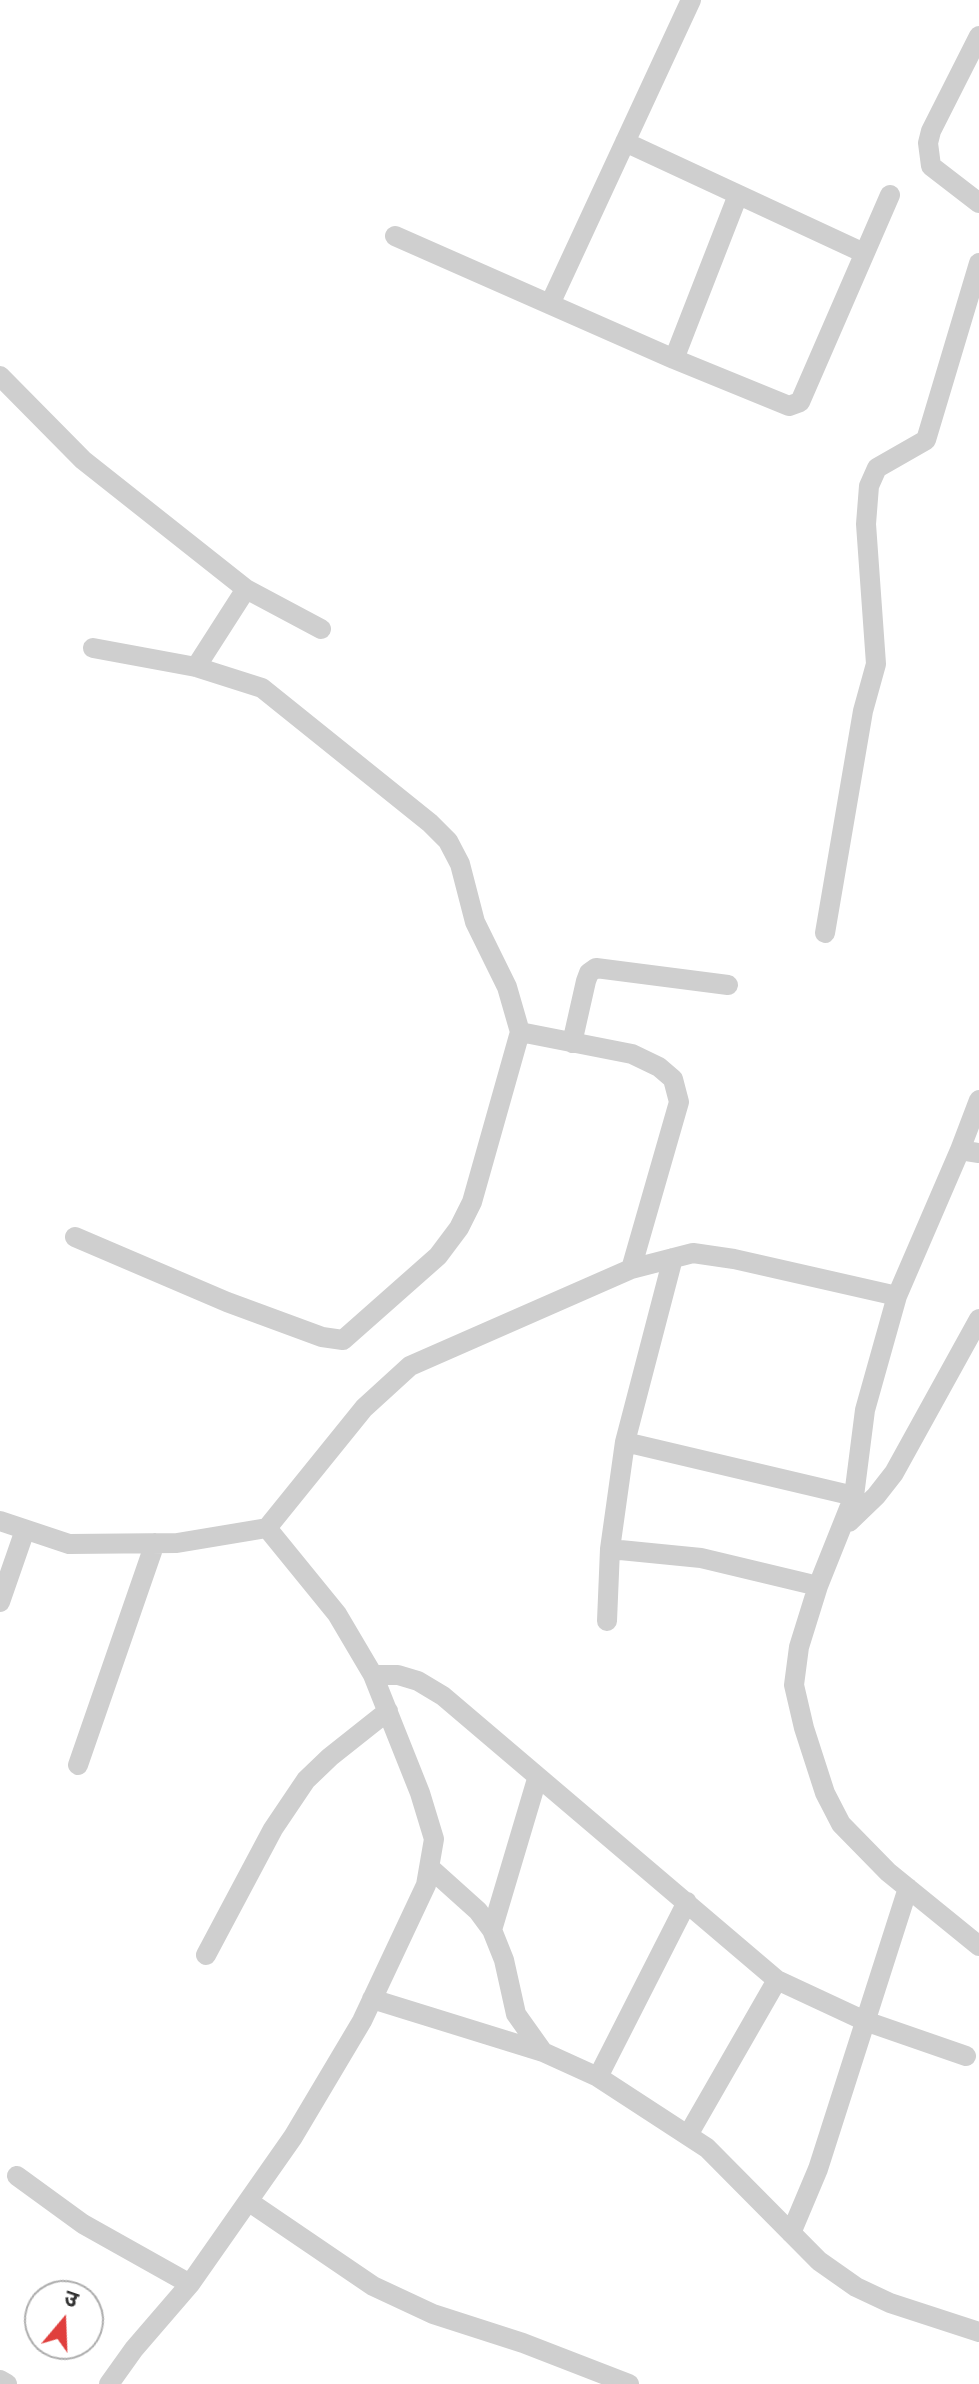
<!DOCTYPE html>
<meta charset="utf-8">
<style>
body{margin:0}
#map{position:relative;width:979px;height:2384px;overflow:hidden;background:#fff;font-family:"Nunito Sans","Noto Sans Devanagari",sans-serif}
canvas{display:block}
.north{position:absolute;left:24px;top:2280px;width:80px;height:80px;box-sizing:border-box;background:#fff;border:2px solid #adadad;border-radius:50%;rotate:19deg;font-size:22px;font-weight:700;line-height:32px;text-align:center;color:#323232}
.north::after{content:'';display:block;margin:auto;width:28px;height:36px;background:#e03f3d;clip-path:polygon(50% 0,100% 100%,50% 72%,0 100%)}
</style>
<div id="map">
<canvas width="979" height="2384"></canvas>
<div class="north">उ</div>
</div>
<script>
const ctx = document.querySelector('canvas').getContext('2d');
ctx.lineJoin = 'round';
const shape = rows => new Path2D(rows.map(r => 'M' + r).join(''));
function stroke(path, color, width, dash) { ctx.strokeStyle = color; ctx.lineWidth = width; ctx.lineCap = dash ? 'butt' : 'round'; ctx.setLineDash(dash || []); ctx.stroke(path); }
stroke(shape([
 [979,36,931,131,928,143,931,166,979,203],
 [625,142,864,253],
 [395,236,674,359,789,406,800,402,890,195],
 [550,304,691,0],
 [674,359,738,195],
 [0,376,83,460,246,589,321,629],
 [196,667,246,589],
 [825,933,863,711,876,664,866,524,869,486,877,468,926,440,979,263],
 [520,1032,632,1054,659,1067,673,1079,679,1102,631,1269],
 [572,1043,586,981,589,973,596,968,728,985],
 [960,1150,979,1100],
 [75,1237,227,1302,322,1337,343,1340,438,1256,459,1228,472,1202,520,1032,507,987,475,922,460,864,448,841,430,823,262,688,196,667,93,648],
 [897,1296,865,1410,854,1496,818,1586,799,1647,794,1685,804,1728,825,1793,841,1824,888,1872,979,1946],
 [625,1442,854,1496],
 [0,1521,69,1544,177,1543,267,1528,364,1408,410,1366,631,1269,693,1253,734,1259,897,1296,960,1150,979,1153],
 [849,1522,876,1496,894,1473,979,1319],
 [610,1549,701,1558,818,1586],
 [0,1602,25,1530],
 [607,1621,610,1549,625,1442,673,1258],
 [373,1675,398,1675,418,1681,443,1696,777,1980,688,2135],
 [78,1765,155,1543],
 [429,1867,478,1911,492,1930,504,1960,516,2014,543,2052,598,2077,707,2148,819,2261,856,2287,890,2303,979,2332],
 [492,1930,537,1779],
 [206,1955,273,1829,306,1780,330,1757,388,1711],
 [777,1980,865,2021,966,2056],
 [372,1999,543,2052],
 [598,2077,687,1902],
 [17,2176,83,2224,190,2284],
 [248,2201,373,2286,433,2314,523,2343,629,2384],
 [791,2233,818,2169,908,1888],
 [0,2380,7,2384],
 [109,2384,134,2349,190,2284,293,2137,362,2021,426,1885,434,1839,420,1793,373,1675,337,1614,267,1528]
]), '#cfcfcf', 20);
</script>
